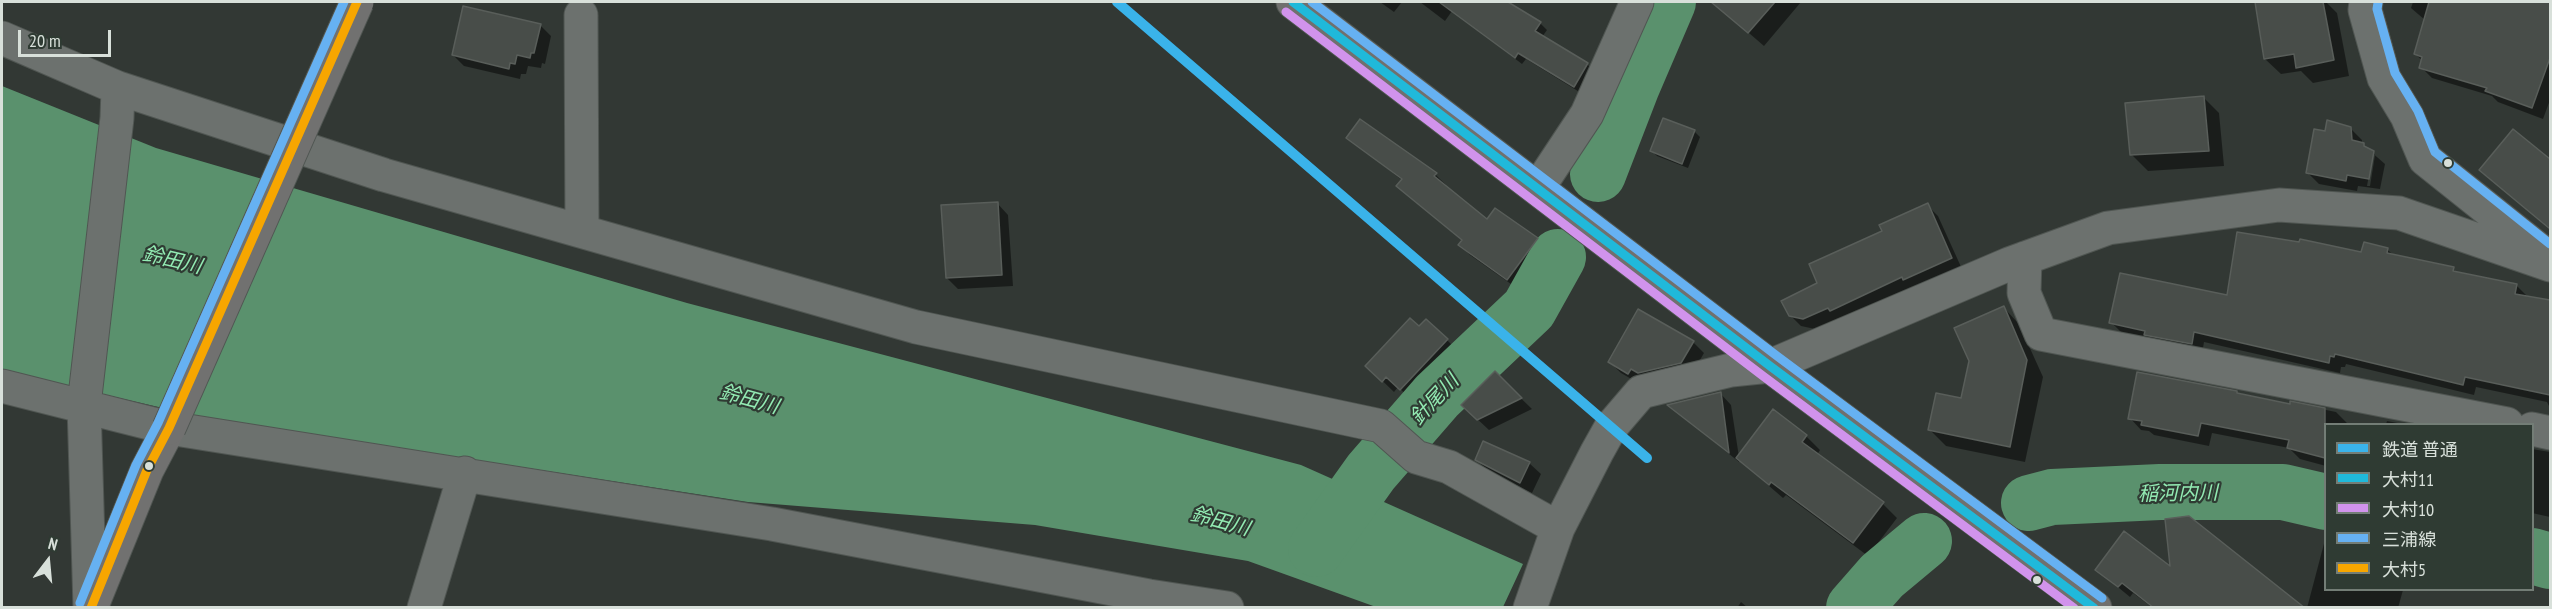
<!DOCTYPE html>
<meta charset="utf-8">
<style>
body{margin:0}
#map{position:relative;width:2552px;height:609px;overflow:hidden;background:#323834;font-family:"PT Sans Narrow","Noto Sans JP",sans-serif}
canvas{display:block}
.frame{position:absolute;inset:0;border:3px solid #d8e0da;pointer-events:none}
.legend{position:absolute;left:2324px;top:423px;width:210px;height:168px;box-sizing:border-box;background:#2f3b33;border:2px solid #737d76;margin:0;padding:8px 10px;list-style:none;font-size:18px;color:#d8e0da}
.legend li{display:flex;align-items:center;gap:12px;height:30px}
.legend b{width:30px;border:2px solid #737d76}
.north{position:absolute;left:18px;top:531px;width:60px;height:60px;-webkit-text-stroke:4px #2f3b33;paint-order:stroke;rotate:16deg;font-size:16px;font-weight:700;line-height:24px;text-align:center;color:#d8e0da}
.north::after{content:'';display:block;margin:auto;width:21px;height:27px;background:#d8e0da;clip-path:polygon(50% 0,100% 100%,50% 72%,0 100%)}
.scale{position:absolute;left:18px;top:30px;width:93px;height:27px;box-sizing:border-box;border:3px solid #d8e0da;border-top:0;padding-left:8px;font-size:18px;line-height:21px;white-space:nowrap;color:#d8e0da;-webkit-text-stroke:4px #2f3b33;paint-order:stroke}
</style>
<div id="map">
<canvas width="2552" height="609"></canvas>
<div class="frame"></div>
<ul class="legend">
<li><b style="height:8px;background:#3ab3ea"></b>鉄道 普通</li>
<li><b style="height:8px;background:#20b9da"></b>大村11</li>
<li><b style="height:8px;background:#d193ec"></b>大村10</li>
<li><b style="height:8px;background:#66b1f2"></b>三浦線</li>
<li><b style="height:8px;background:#f7a600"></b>大村5</li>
</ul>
<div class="north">N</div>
<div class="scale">20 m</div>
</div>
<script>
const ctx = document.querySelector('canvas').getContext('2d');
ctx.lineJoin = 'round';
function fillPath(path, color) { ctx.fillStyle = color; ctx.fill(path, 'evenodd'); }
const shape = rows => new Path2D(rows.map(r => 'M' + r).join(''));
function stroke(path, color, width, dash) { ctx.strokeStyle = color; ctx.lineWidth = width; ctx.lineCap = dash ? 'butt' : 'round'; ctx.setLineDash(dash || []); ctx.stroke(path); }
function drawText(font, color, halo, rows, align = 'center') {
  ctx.font = font + ' "PT Sans Narrow","Noto Sans JP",sans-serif'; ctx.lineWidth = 4.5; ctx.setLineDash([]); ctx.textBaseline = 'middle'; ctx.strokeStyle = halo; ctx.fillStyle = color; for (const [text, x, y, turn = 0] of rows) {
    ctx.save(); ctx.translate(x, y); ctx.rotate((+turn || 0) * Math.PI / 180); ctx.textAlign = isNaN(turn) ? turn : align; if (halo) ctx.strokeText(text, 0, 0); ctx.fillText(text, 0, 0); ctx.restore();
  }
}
fillPath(shape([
 [2,86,156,148,687,303,1301,465,1523,564,1503,607,1376,607,1248,561,1035,525,748,502,215,420,2,371]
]), '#5a916d');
fillPath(shape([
 [1380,2,1402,2,1394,12],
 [1420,2,1505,2,1540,23,1547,30,1542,37,1587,64,1594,71,1581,93,1526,59,1522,64,1452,11,1445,21],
 [1713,2,1801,2,1764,46],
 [2256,2,2326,2,2337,13,2349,76,2313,83,2301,71,2281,74,2265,59],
 [2413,2,2550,2,2550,100,2543,119,2498,102,2492,96,2432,78,2421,67,2423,61,2415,54,2425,20,2411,8],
 [540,25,551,36,545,64,542,63,541,68,528,66,526,74,521,74,520,79,464,66,453,55],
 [2203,97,2219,113,2224,166,2148,171,2132,155],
 [1361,121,1436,175,1446,185,1444,186,1487,221,1537,239,1547,249,1518,289,1470,255,1460,244,1463,241,1409,196,1403,181,1348,138],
 [2351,129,2362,140,2362,144,2385,164,2380,189,2358,186,2357,191,2319,184,2308,173,2326,133],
 [2373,153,2375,155,2370,186,2367,186],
 [1694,131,1700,137,1688,168,1657,156,1651,150],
 [2513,131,2550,161,2550,230,2481,170],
 [997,203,1008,215,1013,286,958,289,947,278],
 [1927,205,1938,216,1962,269,1842,321,1839,318,1815,329,1801,326,1790,315,1819,284],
 [2387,249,2394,256,2453,269,2458,274,2516,285,2527,296,2541,318,2550,321,2550,408,2547,402,2476,387,2474,395,2346,364,2345,367,2341,367,2340,373,2204,342,2202,354,2122,333,2111,322,2228,297,2363,254],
 [2004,308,2019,324,2043,377,2025,462,1946,446,1930,430,1962,400],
 [1419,329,1447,340,1458,351,1412,400,1398,387,1394,392,1367,366],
 [1693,342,1704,353,1692,374,1640,384,1621,373,1610,362],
 [1495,373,1532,409,1489,430,1474,416],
 [1720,393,1731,405,1739,457,1774,411,1806,436,1820,450,1817,455,1883,504,1897,518,1868,556,1786,495,1783,498,1739,460,1739,462,1670,406],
 [2239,395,2291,406,2292,403,2336,412,2347,423,2346,424,2326,424,2326,466,2300,459,2289,448,2212,433,2209,446,2154,435,2149,431,2141,430,2130,418],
 [2387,421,2403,424,2386,424],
 [2532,449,2550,452,2550,517,2532,513],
 [1477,460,1529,463,1541,474,1532,493,1488,471],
 [2326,536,2326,590,2403,590,2398,608,2351,606,2307,608],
 [2172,569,2207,608,2153,608,2133,593,2130,597,2097,570],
 [1741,602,1748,608,1737,608]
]), '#0007');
stroke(shape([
 [1598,174,1632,86,1668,2],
 [2029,503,2052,497,2160,492,2283,492,2326,502],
 [1316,549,1371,472,1437,396,1529,309,1558,257],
 [2532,556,2550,561],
 [1854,608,1882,576,1924,541]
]), '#5a916d', 56);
const building = shape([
 [1439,2,1508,2,1541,22,1535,31,1588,63,1574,87,1518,53,1515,58,1439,2],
 [1711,2,1775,2,1748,33,1711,2],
 [2255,2,2323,2,2334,60,2296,68,2294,54,2264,59,2255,2],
 [2429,2,2550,2,2550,58,2532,108,2485,91,2487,88,2419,68,2422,57,2414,54,2429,2],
 [463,6,541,24,534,53,531,53,530,58,517,55,515,64,510,63,509,69,452,55,463,6],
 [2204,96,2209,151,2130,155,2125,103,2204,96],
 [1663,118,1695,130,1682,164,1650,151,1663,118],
 [1360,119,1437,173,1434,176,1487,219,1495,208,1538,238,1507,280,1458,245,1462,240,1396,186,1402,179,1346,138,1360,119],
 [2327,120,2351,127,2352,140,2364,143,2364,146,2374,151,2369,179,2347,175,2346,181,2306,173,2314,129,2325,131,2327,120],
 [2513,129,2550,159,2550,229,2479,170,2513,129],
 [998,202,1002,275,946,278,941,205,998,202],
 [1928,203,1952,258,1903,280,1902,277,1830,311,1828,308,1803,319,1789,316,1781,301,1817,283,1809,264,1882,231,1879,225,1928,203],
 [2237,232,2299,242,2300,239,2361,252,2364,242,2388,248,2387,253,2454,267,2453,271,2517,284,2515,294,2550,300,2550,395,2465,377,2463,385,2335,354,2334,357,2330,356,2329,363,2194,332,2192,344,2144,335,2145,331,2109,323,2120,273,2227,295,2237,232],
 [2004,306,2027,360,2010,447,1928,430,1936,393,1961,398,1969,361,1954,328,2004,306],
 [1638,309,1694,341,1681,363,1638,373,1631,369,1628,374,1608,362,1638,309],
 [1410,318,1419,326,1426,319,1448,339,1400,390,1386,377,1382,382,1365,366,1410,318],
 [1495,371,1522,398,1477,420,1461,405,1495,371],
 [2137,372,2237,391,2237,393,2290,404,2290,401,2325,408,2325,458,2287,448,2289,440,2201,423,2198,436,2141,425,2142,421,2128,419,2137,372],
 [1721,392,1729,453,1667,405,1721,392],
 [1773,409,1807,435,1802,442,1884,502,1853,543,1771,482,1769,485,1736,458,1773,409],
 [1483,441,1530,462,1520,483,1475,460,1483,441],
 [2189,516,2305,608,2154,608,2122,583,2118,587,2095,570,2124,531,2170,566,2165,519,2189,516]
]);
fillPath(building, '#484d49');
stroke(building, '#595e5a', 1.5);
const minor = shape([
 [2366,2,2365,10,2384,78,2407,116,2425,159,2544,254],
 [581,15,582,231],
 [2,38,118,88,384,175,916,327,1381,426,1416,457,1449,467,1558,528],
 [1538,188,1587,114,1637,2],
 [2025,258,2024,293,2041,334,2507,424],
 [2,386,169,428,772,524,1149,596,1227,608],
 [2532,429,2550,433],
 [90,608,84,405,117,118,118,88],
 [424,608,465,473],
 [1530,608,1558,528,1597,452,1611,427,1641,392,1731,370,1770,366,2009,264,2108,228,2279,205,2399,213,2550,265]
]);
const primary = shape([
 [91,608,147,470,169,428]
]);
const trunk = shape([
 [1293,2,1770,366,2095,608]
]);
stroke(minor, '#505652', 35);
stroke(primary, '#505652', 35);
stroke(trunk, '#505652', 35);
stroke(minor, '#6c716e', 33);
stroke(primary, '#717170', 33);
stroke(trunk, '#70706e', 33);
const primaryBridge = shape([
 [169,428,357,2]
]);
stroke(primaryBridge, '#505652', 35, []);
stroke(primaryBridge, '#717170', 33);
stroke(shape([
 [1293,2,1770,366,2094,608]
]), '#20b9da', 9);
stroke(shape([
 [1286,12,1763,376,2074,608]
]), '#d193ec', 9);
stroke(shape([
 [1312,2,1777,356,2102,598],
 [2378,3,2377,9,2395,73,2418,111,2435,152,2550,244],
 [80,603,136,465,158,423,344,2]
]), '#66b1f2', 9);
stroke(shape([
 [91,608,147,470,169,428,357,2]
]), '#f7a600', 9);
stroke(shape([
 [1117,2,1647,458]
]), '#3ab3ea', 10);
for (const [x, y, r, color] of [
 [2448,163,5,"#d8e0da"],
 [149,466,5,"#d8e0da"],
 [2037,580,5,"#d8e0da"]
]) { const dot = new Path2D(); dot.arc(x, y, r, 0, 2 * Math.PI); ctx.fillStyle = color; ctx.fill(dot); stroke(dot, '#2f3b33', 2); }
drawText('italic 20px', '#93ebb3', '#2f3b33', [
 ["鈴田川",172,261,13],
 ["鈴田川",749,400,15],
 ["針尾川",1435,400,-47],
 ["稲河内川",2178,494,-1],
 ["鈴田川",1220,522,15]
]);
</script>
